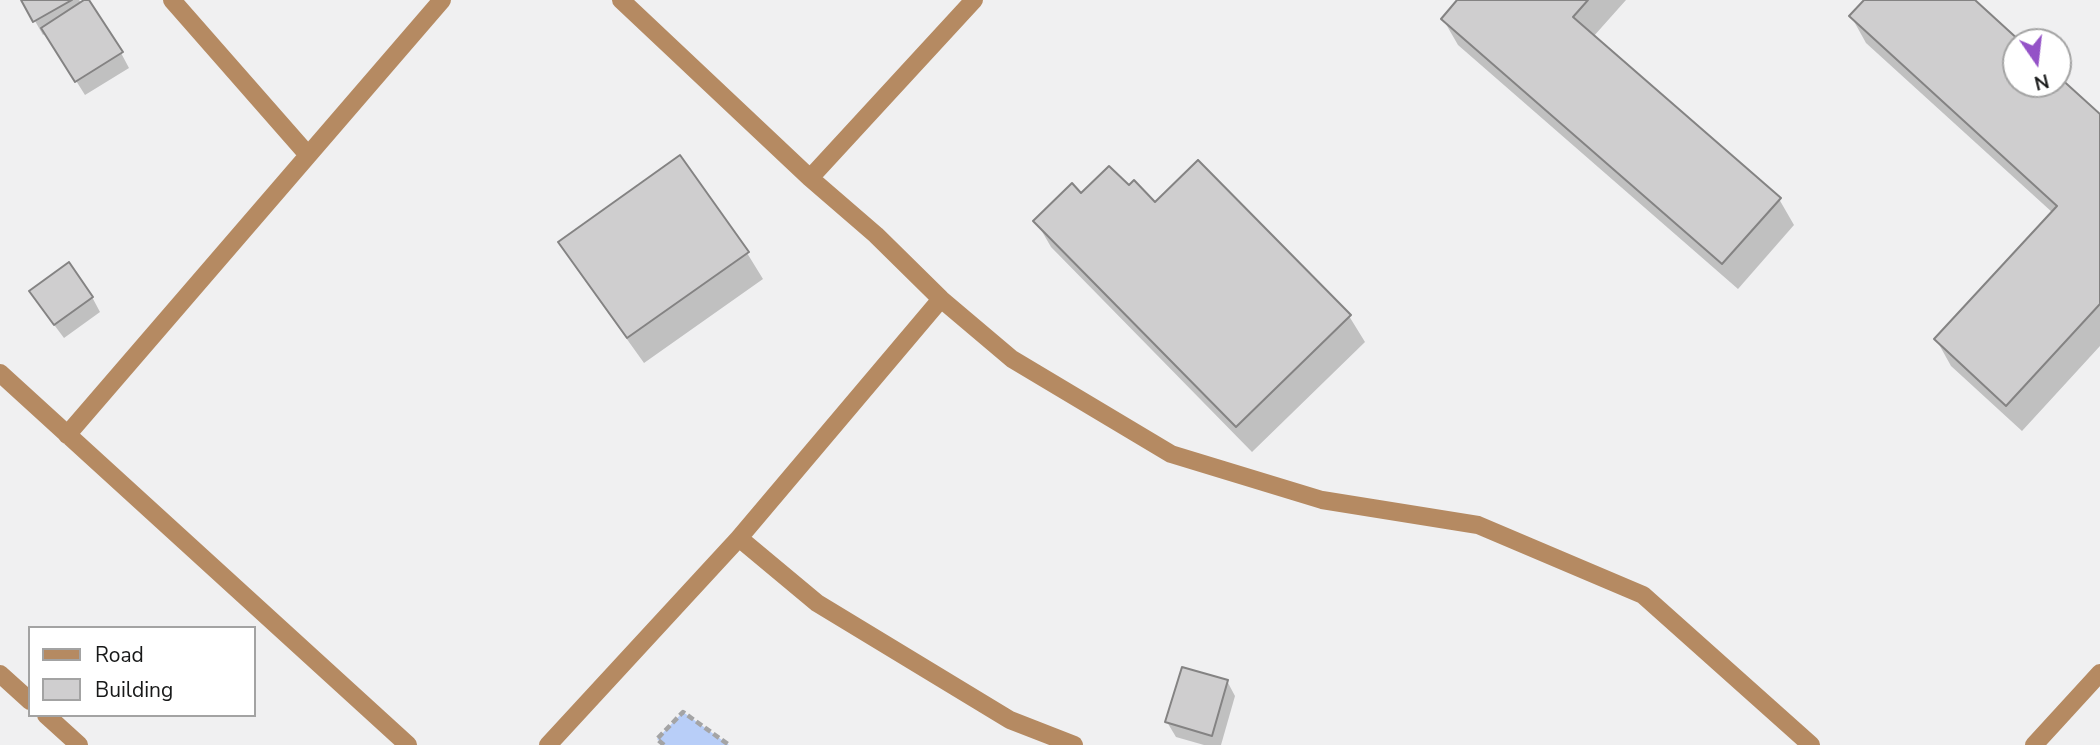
<!DOCTYPE html>
<style>
body{margin:0}
#map{position:relative;width:2100px;height:745px;overflow:hidden;background:#f0f0f1;font-family:"Nunito Sans",sans-serif}
canvas{display:block}
.legend{position:absolute;left:28px;top:626px;width:228px;height:91px;box-sizing:border-box;background:#fff;border:2px solid #a3a3a3;margin:0;padding:9px 12px;list-style:none;font-size:21px;color:#181919}
.legend li{display:flex;align-items:center;gap:14px;height:35px}
.legend b{width:35px;border:2px solid #a3a3a3}
.north{position:absolute;left:2002px;top:28px;width:70px;height:70px;box-sizing:border-box;background:#fff;border:2px solid #a3a3a3;border-radius:50%;rotate:166deg;font-size:19px;font-weight:700;line-height:28px;text-align:center;color:#181919}
.north::after{content:'';display:block;margin:auto;width:24px;height:32px;background:#9452c7;clip-path:polygon(50% 0,100% 100%,50% 72%,0 100%)}
</style>
<div id="map">
<canvas width="2100" height="745"></canvas>
<ul class="legend">
<li><b style="height:9px;background:#b58a62"></b>Road</li>
<li><b style="height:19px;background:#cfcecf"></b>Building</li>
</ul>
<div class="north">N</div>
</div>
<script>
const ctx = document.querySelector('canvas').getContext('2d');
ctx.lineJoin = 'round';
function fillPath(path, color) { ctx.fillStyle = color; ctx.fill(path, 'evenodd'); }
const shape = rows => new Path2D(rows.map(r => 'M' + r).join(''));
function stroke(path, color, width, dash) { ctx.strokeStyle = color; ctx.lineWidth = width; ctx.lineCap = dash ? 'butt' : 'round'; ctx.setLineDash(dash || []); ctx.stroke(path); }
fillPath(shape([
 [683,712,729,745,664,745,657,739]
]), '#b8cef8');
fillPath(shape([
 [23,0,79,0,121,53,129,68,85,95,46,33,43,35],
 [1460,0,1626,0,1593,37,1779,199,1794,225,1738,289,1458,45,1443,19],
 [1866,0,1972,0,2018,42,2016,42,2016,84,2058,84,2058,78,2100,117,2100,346,2022,431,1951,366,1936,339,2053,213,1866,43,1851,16],
 [1129,188,1349,316,1365,342,1252,452,1051,247,1036,221,1081,195],
 [560,242,747,253,763,279,644,363,576,268],
 [92,297,100,312,64,338,40,306],
 [1227,681,1235,696,1221,745,1204,745,1176,737,1167,722]
]), '#0003');
const building = shape([
 [21,0,72,0,33,22,21,0],
 [84,0,89,0,123,52,75,82,41,28,84,0],
 [1457,0,1588,0,1573,17,1781,198,1722,264,1441,19,1457,0],
 [1864,0,1975,0,2021,42,2016,42,2016,84,2058,84,2058,76,2100,114,2100,304,2006,406,1934,339,2057,206,1849,16,1864,0],
 [680,155,749,252,627,338,558,242,680,155],
 [1198,160,1351,315,1236,427,1033,221,1072,183,1081,193,1109,166,1129,185,1134,180,1155,202,1198,160],
 [69,262,93,297,54,325,29,291,69,262],
 [1182,667,1228,680,1212,736,1165,722,1182,667]
]);
fillPath(building, '#cfcecf');
stroke(building, '#848383', 2);
stroke(shape([
 [664,745,657,739,683,712,729,745]
]), '#a4a4a5', 4.5, [7, 3.5]);
stroke(shape([
 [172,0,308,155],
 [621,0,810,178,876,235,941,299,1012,359,1171,454,1322,500,1478,525,1643,595,1811,745],
 [810,178,974,0],
 [0,373,408,745],
 [67,435,442,0],
 [739,538,817,603,1010,720,1074,745],
 [0,674,30,701],
 [46,715,79,745],
 [548,745,739,538,941,299],
 [2034,745,2100,673]
]), '#b58a62', 18);
</script>
